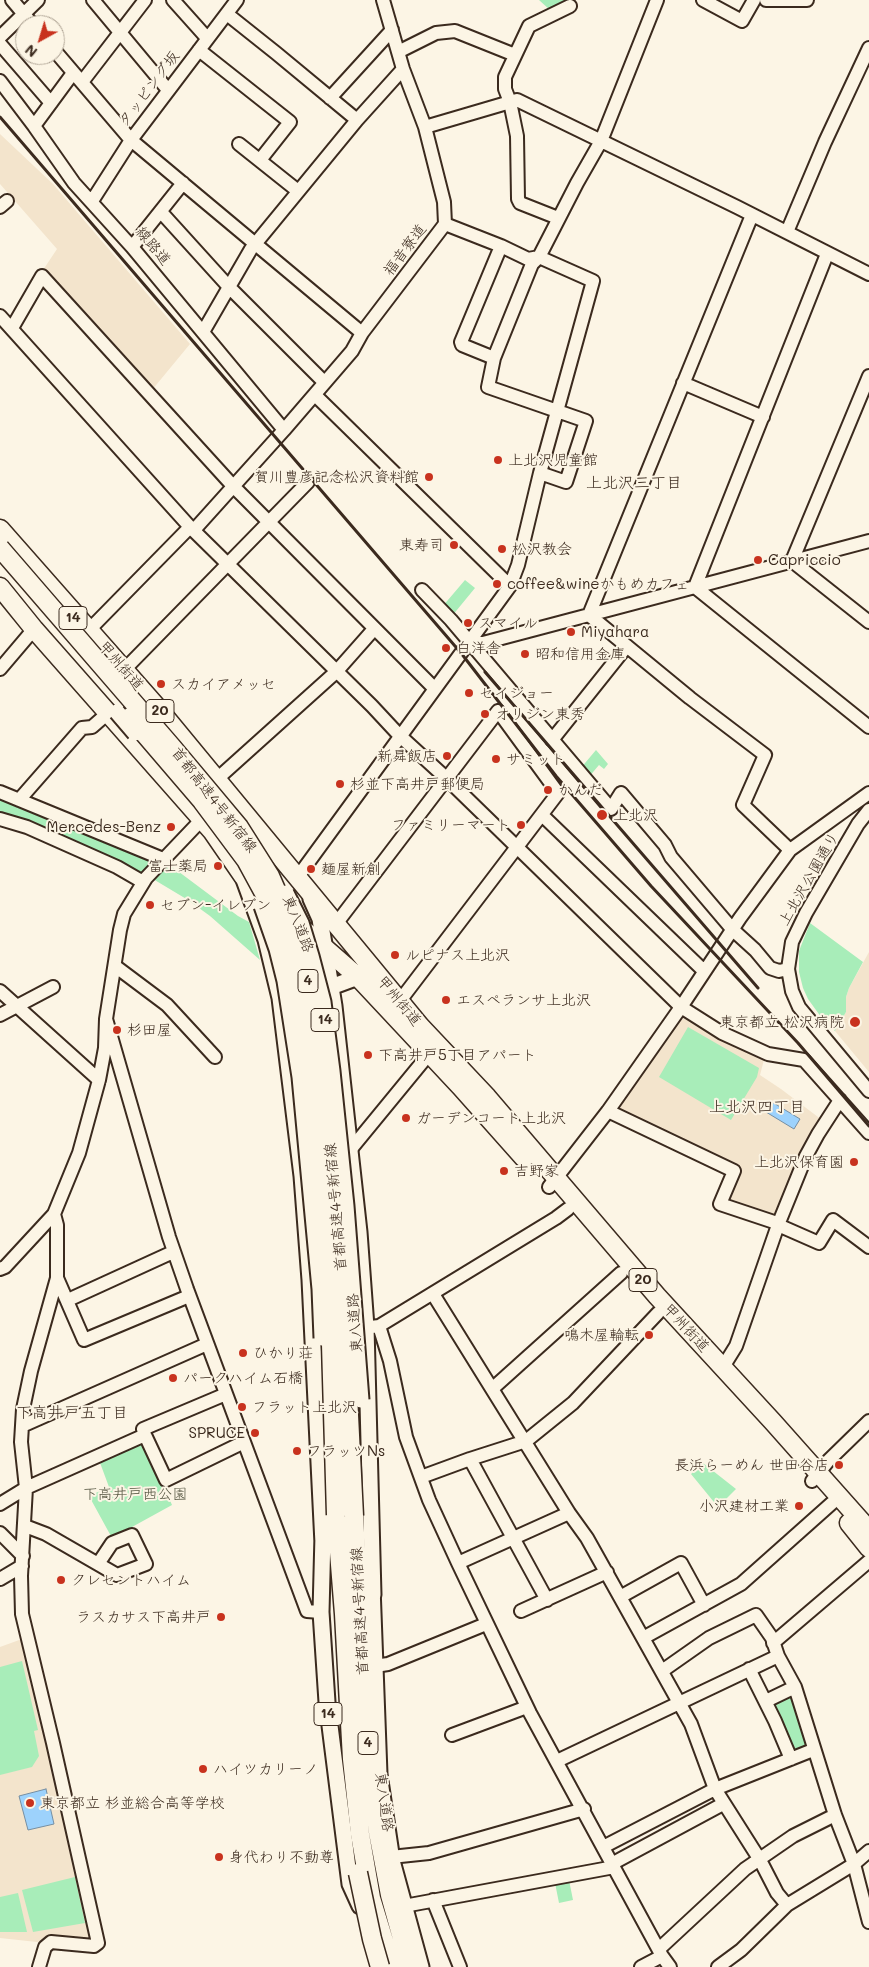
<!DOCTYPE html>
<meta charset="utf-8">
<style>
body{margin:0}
#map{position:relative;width:869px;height:1967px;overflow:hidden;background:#fcf5e5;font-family:Mali,sans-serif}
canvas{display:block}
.north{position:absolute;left:15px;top:15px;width:50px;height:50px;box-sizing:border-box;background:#fcf5e5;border:1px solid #afa495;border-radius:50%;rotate:219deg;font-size:14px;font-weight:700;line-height:20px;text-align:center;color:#3b2a1e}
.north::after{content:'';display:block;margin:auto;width:18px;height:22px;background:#c8321e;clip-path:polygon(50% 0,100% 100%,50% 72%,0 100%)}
</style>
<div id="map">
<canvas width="869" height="1967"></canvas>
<div class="north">N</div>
</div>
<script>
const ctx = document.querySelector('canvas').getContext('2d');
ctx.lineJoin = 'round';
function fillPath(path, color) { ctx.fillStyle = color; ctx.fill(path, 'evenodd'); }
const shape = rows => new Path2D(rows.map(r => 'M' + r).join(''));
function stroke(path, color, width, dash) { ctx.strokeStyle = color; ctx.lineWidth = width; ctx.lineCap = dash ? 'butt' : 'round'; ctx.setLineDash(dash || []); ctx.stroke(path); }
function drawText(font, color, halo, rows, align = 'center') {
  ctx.font = font + ' Mali,"Klee One",sans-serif'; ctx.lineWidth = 4; ctx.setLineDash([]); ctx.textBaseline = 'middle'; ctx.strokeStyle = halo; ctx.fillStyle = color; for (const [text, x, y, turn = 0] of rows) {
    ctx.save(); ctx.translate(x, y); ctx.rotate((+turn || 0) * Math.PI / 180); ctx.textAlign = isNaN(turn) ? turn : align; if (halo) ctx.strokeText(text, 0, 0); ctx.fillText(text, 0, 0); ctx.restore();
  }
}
fillPath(shape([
 [0,134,53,184,190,344,152,390,43,270,57,249,0,184],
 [869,952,869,1072,835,1031,846,1012,846,997,849,988],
 [686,1014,765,1056,760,1075,781,1089,822,1120,774,1220,723,1202,736,1171,615,1111,679,1016],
 [22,1639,45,1731,76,1874,93,1940,46,1943,0,1938,0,1647]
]), '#f3e4cc');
fillPath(shape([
 [539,0,571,0,551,11],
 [465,580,475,588,452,616,442,607],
 [596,750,608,764,604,769,599,765,588,778,580,769],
 [0,797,154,860,141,874,0,816],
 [167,863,238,916,249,922,260,960,210,916,188,900,153,879],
 [810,923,863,962,849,988,846,997,846,1012,835,1031,821,1017,808,999,803,988,799,972,799,951],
 [688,1027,759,1068,757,1077,731,1120,659,1077],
 [143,1438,172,1505,112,1538,89,1496,109,1487,99,1460],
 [703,1463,736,1489,718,1507,691,1474],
 [22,1661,38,1730,34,1731,39,1756,32,1767,0,1775,0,1667],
 [793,1694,808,1748,794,1755,771,1706,773,1700],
 [75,1877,85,1923,33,1932,22,1890],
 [569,1880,573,1900,559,1903,555,1883],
 [18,1893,27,1932,0,1932,0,1897]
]), '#a8edb9');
const water = shape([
 [772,1102,800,1119,794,1129,766,1112,772,1102],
 [46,1789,54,1824,28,1830,19,1796,46,1789]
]);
fillPath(water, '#9dd2fc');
stroke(water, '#768fa3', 1);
const minor = shape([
 [12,0,33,25],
 [93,0,168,90],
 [173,0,207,38],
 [703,0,742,21,754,0],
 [766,0,807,0],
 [227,14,276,53,357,120],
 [0,37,38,0],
 [0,44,51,103],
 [199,50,290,122,260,160],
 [55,51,131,140,362,333],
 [398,52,436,33,455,31,515,55],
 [0,81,34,126,74,183,132,247,284,430],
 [82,82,145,0],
 [330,98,392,30],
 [34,126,73,73],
 [425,127,517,100,737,207,869,274],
 [239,144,298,191],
 [92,201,131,140,237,0],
 [0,207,7,201],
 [161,212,229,287,324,382],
 [558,218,520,203,518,199,517,136,510,102,505,89,505,77,529,26,570,6],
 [787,232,825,142,869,48],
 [132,247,183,183],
 [827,254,695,587,869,727],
 [0,316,190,527,372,706,399,735,446,778,681,1007,722,1033,768,1054,804,1060,869,1133],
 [12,328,42,276,233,486,434,688],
 [203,332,251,249,357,120,403,69],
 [494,358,462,345,461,342,501,246],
 [869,376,792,561,869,622],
 [683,383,763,417],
 [315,395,510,586],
 [540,473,566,482,586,421,488,387,494,358,532,264,539,257,577,183,601,141,657,0],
 [194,530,284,430,352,351,362,333,445,224,444,202,425,127,403,69,383,0],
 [422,590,451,620,611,809,621,793,665,845,671,857,733,930,755,950,770,968,779,971,788,969],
 [589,615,752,215],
 [589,615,690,698,765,755,743,805,790,850],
 [89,630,190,527],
 [469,642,483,643,869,541],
 [0,669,34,629],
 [124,670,308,482],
 [552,740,627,646],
 [217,779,336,672,374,629],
 [0,792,163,859],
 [19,800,82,728,92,727,108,713],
 [869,810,858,824,806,913,792,942,788,969,792,991,799,1007,869,1091],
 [542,815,704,971],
 [0,819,27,827,117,867,143,882],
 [297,878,510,586,518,565,540,473,593,281,539,257,528,259,501,246,445,224],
 [336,924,498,711,558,793,399,1002],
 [115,966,167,1005,215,1057],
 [0,991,99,1080],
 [0,1015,53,987],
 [106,1019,169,1237,187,1289,307,1611,321,1612],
 [608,1111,734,1171,720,1204,774,1222,778,1225,819,1243,833,1220,869,1247],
 [351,1149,429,1054],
 [549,1187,608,1111,681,1007,740,918,790,850,869,793],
 [0,1269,5,1267,54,1214,79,1153,99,1080,105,1048,106,1019,120,930,124,914,146,878,207,814],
 [57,1278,84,1340,189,1296],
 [433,1294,569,1513,587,1538,691,1724,715,1789,760,1860,777,1893,787,1905],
 [68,1300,173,1252],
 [379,1326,390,1361,406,1437,429,1500,458,1563,530,1713,662,1956,670,1967],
 [371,1327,379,1326,556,1218,568,1209],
 [723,1367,736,1346,778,1225,806,1156,818,1134,840,1100],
 [492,1389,621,1273],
 [226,1394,143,1429,145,1435,166,1480,244,1442],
 [22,1426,207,1344],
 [470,1459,547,1600],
 [421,1477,470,1459,526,1441,573,1403,658,1313],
 [812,1481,829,1460,869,1421],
 [0,1504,26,1488,145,1435],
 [25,1526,46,1534,98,1564,117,1575,146,1564,132,1535,112,1543,98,1564],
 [0,1533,23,1556],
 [458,1563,569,1513],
 [0,1579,22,1566],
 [620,1597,681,1563,704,1605],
 [521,1611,607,1572],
 [643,1638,741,1584,832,1503],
 [773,1643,869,1561],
 [375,1666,388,1664,486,1624],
 [749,1669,775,1721,791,1759],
 [662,1671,709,1638,756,1615,772,1638,778,1656,795,1687,835,1815,854,1864,869,1922],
 [766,1701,795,1687],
 [452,1735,527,1707],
 [557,1761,778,1656],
 [603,1847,715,1789,813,1750],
 [391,1857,429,1853,584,1809],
 [433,1900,460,1967],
 [404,1906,609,1868,617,1861,723,1804],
 [659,1949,745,1869,793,1836,835,1815],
 [39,1967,45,1947,51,1942,94,1946,98,1943,53,1743,22,1614,21,1576,26,1488,21,1442,23,1409,31,1371,57,1278,57,1225,54,1214],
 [641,1967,662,1956],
 [718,1967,741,1950,787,1905,854,1864,869,1851]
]);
const major = shape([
 [243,877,266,940,280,998,302,1176,310,1280,323,1544],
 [311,899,320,919,334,1006,359,1232,366,1327,373,1595],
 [331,987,358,977],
 [323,1535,321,1612,327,1702,350,1884,360,1906],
 [372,1586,379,1774,393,1867],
 [391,1857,421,1967]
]);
const highway = shape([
 [0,529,156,706,420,1026,487,1097,657,1296,773,1422,869,1530],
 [0,587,34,629,212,831,243,876,264,896],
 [295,922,358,977,460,1086,524,1158],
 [336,1515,344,1614,352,1759,360,1834,371,1898,392,1967],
 [354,1516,368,1748,378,1832,390,1895,410,1967],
 [849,1523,869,1548]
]);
stroke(minor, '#3b2a1e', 16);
stroke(major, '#3b2a1e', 19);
stroke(highway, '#3b2a1e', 21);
stroke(minor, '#fcf5e5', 12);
stroke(major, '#fcf5e5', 15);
stroke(highway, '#fcf5e5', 18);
stroke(shape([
 [0,117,461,653,556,776,651,886,798,1043,869,1126],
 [485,672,758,988]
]), '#3b2a1e', 3);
const majorBridge = shape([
 [117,712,135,733],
 [286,893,301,923,311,956,323,1002,332,1071,346,1206,361,1400],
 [262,906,277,949,285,981,300,1077,320,1289,322,1338]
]);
const highwayBridge = shape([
 [0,548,172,747,239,827,270,876,295,933,312,999,328,1122,342,1274,354,1516],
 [130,717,202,801,246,860,271,906,292,966,300,1001,307,1044,316,1124,329,1276,336,1515],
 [358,1873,372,1939,380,1967]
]);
stroke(majorBridge, '#3b2a1e', 19, []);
stroke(highwayBridge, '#3b2a1e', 21, []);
stroke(majorBridge, '#fcf5e5', 15);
stroke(highwayBridge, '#fcf5e5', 18);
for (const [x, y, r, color] of [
 [498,460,5,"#c8321e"],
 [429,477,5,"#c8321e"],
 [454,545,5,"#c8321e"],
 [502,549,5,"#c8321e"],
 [758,560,5,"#c8321e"],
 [497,584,5,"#c8321e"],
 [468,623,5,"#c8321e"],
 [571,632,5,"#c8321e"],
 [446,648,5,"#c8321e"],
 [525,654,5,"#c8321e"],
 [161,684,5,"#c8321e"],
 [469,693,5,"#c8321e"],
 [485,714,5,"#c8321e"],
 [447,756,5,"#c8321e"],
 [496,759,5,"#c8321e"],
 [340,784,5,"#c8321e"],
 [548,790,5,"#c8321e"],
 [602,815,6,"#c8321e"],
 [521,825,5,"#c8321e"],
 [171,827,5,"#c8321e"],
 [218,866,5,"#c8321e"],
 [311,869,5,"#c8321e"],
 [150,905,5,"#c8321e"],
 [395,955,5,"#c8321e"],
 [446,1000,5,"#c8321e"],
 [855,1022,6,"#c8321e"],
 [117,1030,5,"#c8321e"],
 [368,1055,5,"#c8321e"],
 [406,1118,5,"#c8321e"],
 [854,1162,5,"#c8321e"],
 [504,1171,5,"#c8321e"],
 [649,1335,5,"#c8321e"],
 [243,1353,5,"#c8321e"],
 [173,1378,5,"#c8321e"],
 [242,1407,5,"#c8321e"],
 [255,1433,5,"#c8321e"],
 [297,1451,5,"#c8321e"],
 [839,1465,5,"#c8321e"],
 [799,1506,5,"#c8321e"],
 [61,1580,5,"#c8321e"],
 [221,1617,5,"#c8321e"],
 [203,1769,5,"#c8321e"],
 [30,1803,5,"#c8321e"],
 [219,1857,5,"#c8321e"]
]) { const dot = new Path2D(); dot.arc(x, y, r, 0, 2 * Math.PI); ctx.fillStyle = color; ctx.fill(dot); stroke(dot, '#fcf5e5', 2); }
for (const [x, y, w] of [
 [73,618,28],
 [160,711,28],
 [308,981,20],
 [325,1020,28],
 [643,1280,28],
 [328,1714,28],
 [368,1743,20]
]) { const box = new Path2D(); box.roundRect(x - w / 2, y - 11.5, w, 23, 4); ctx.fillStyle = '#fcf5e5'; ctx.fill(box); stroke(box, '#3b2a1e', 1); }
drawText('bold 14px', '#3b2a1e', null, [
 ["14",73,618],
 ["20",160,711],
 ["4",308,981],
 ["14",325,1020],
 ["20",643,1280],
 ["14",328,1714],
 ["4",368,1743]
]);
drawText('15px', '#3b2a1e', '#fcf5e5', [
 ["タッピング坂",149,89,-53],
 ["線路道",153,246,50],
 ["福音寮道",405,250,-53],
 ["甲州街道",121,666,49],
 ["首都高速4号新宿線",214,800,52],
 ["上北沢公園通り",809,879,-60],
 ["東八道路",298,924,68],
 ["甲州街道",399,1001,50],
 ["首都高速4号新宿線",336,1207,-95],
 ["東八道路",355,1323,-94],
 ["甲州街道",686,1328,47],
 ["首都高速4号新宿線",360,1611,-93],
 ["東八道路",384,1802,82]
]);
drawText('15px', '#3b2a1e', '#fcf5e5', [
 ["上北沢児童館",508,460],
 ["賀川豊彦記念松沢資料館",419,477,"right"],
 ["東寿司",444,545,"right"],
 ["松沢教会",512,549],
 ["Capriccio",768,560],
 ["coffee&wineかもめカフェ",507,584],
 ["スマイル",478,623],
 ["Miyahara",581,632],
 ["白洋舎",456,648],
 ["昭和信用金庫",535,654],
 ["スカイアメッセ",171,684],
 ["セイジョー",479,693],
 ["オリジン東秀",495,714],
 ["新曻飯店",437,756,"right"],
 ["サミット",506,759],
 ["杉並下高井戸郵便局",350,784],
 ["かんだ",558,790],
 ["上北沢",613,815],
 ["ファミリーマート",511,825,"right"],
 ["Mercedes-Benz",161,827,"right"],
 ["富士薬局",208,866,"right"],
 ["麺屋新創",321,869],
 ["セブン-イレブン",160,905],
 ["ルピナス上北沢",405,955],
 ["エスペランサ上北沢",456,1000],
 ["東京都立 松沢病院",844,1022,"right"],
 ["杉田屋",127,1030],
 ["下高井戸5丁目アパート",378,1055],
 ["ガーデンコート上北沢",416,1118],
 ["上北沢保育園",844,1162,"right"],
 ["吉野家",514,1171],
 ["鳴木屋輪転",639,1335,"right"],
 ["ひかり荘",253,1353],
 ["パークハイム石橋",183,1378],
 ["フラット上北沢",252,1407],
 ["SPRUCE",245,1433,"right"],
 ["フラッツNs",307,1451],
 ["長浜らーめん 世田谷店",829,1465,"right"],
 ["小沢建材工業",789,1506,"right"],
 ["クレセントハイム",71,1580],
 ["ラスカサス下高井戸",211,1617,"right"],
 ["ハイツカリーノ",213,1769],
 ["東京都立 杉並総合高等学校",40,1803],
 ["身代わり不動尊",229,1857]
], 'left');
drawText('15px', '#51513d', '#fcf5e5', [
 ["下高井戸西公園",135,1494]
]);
drawText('16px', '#3b2a1e', '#fcf5e5', [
 ["上北沢三丁目",634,483],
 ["上北沢四丁目",757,1107],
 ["下高井戸五丁目",72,1413]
]);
</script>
